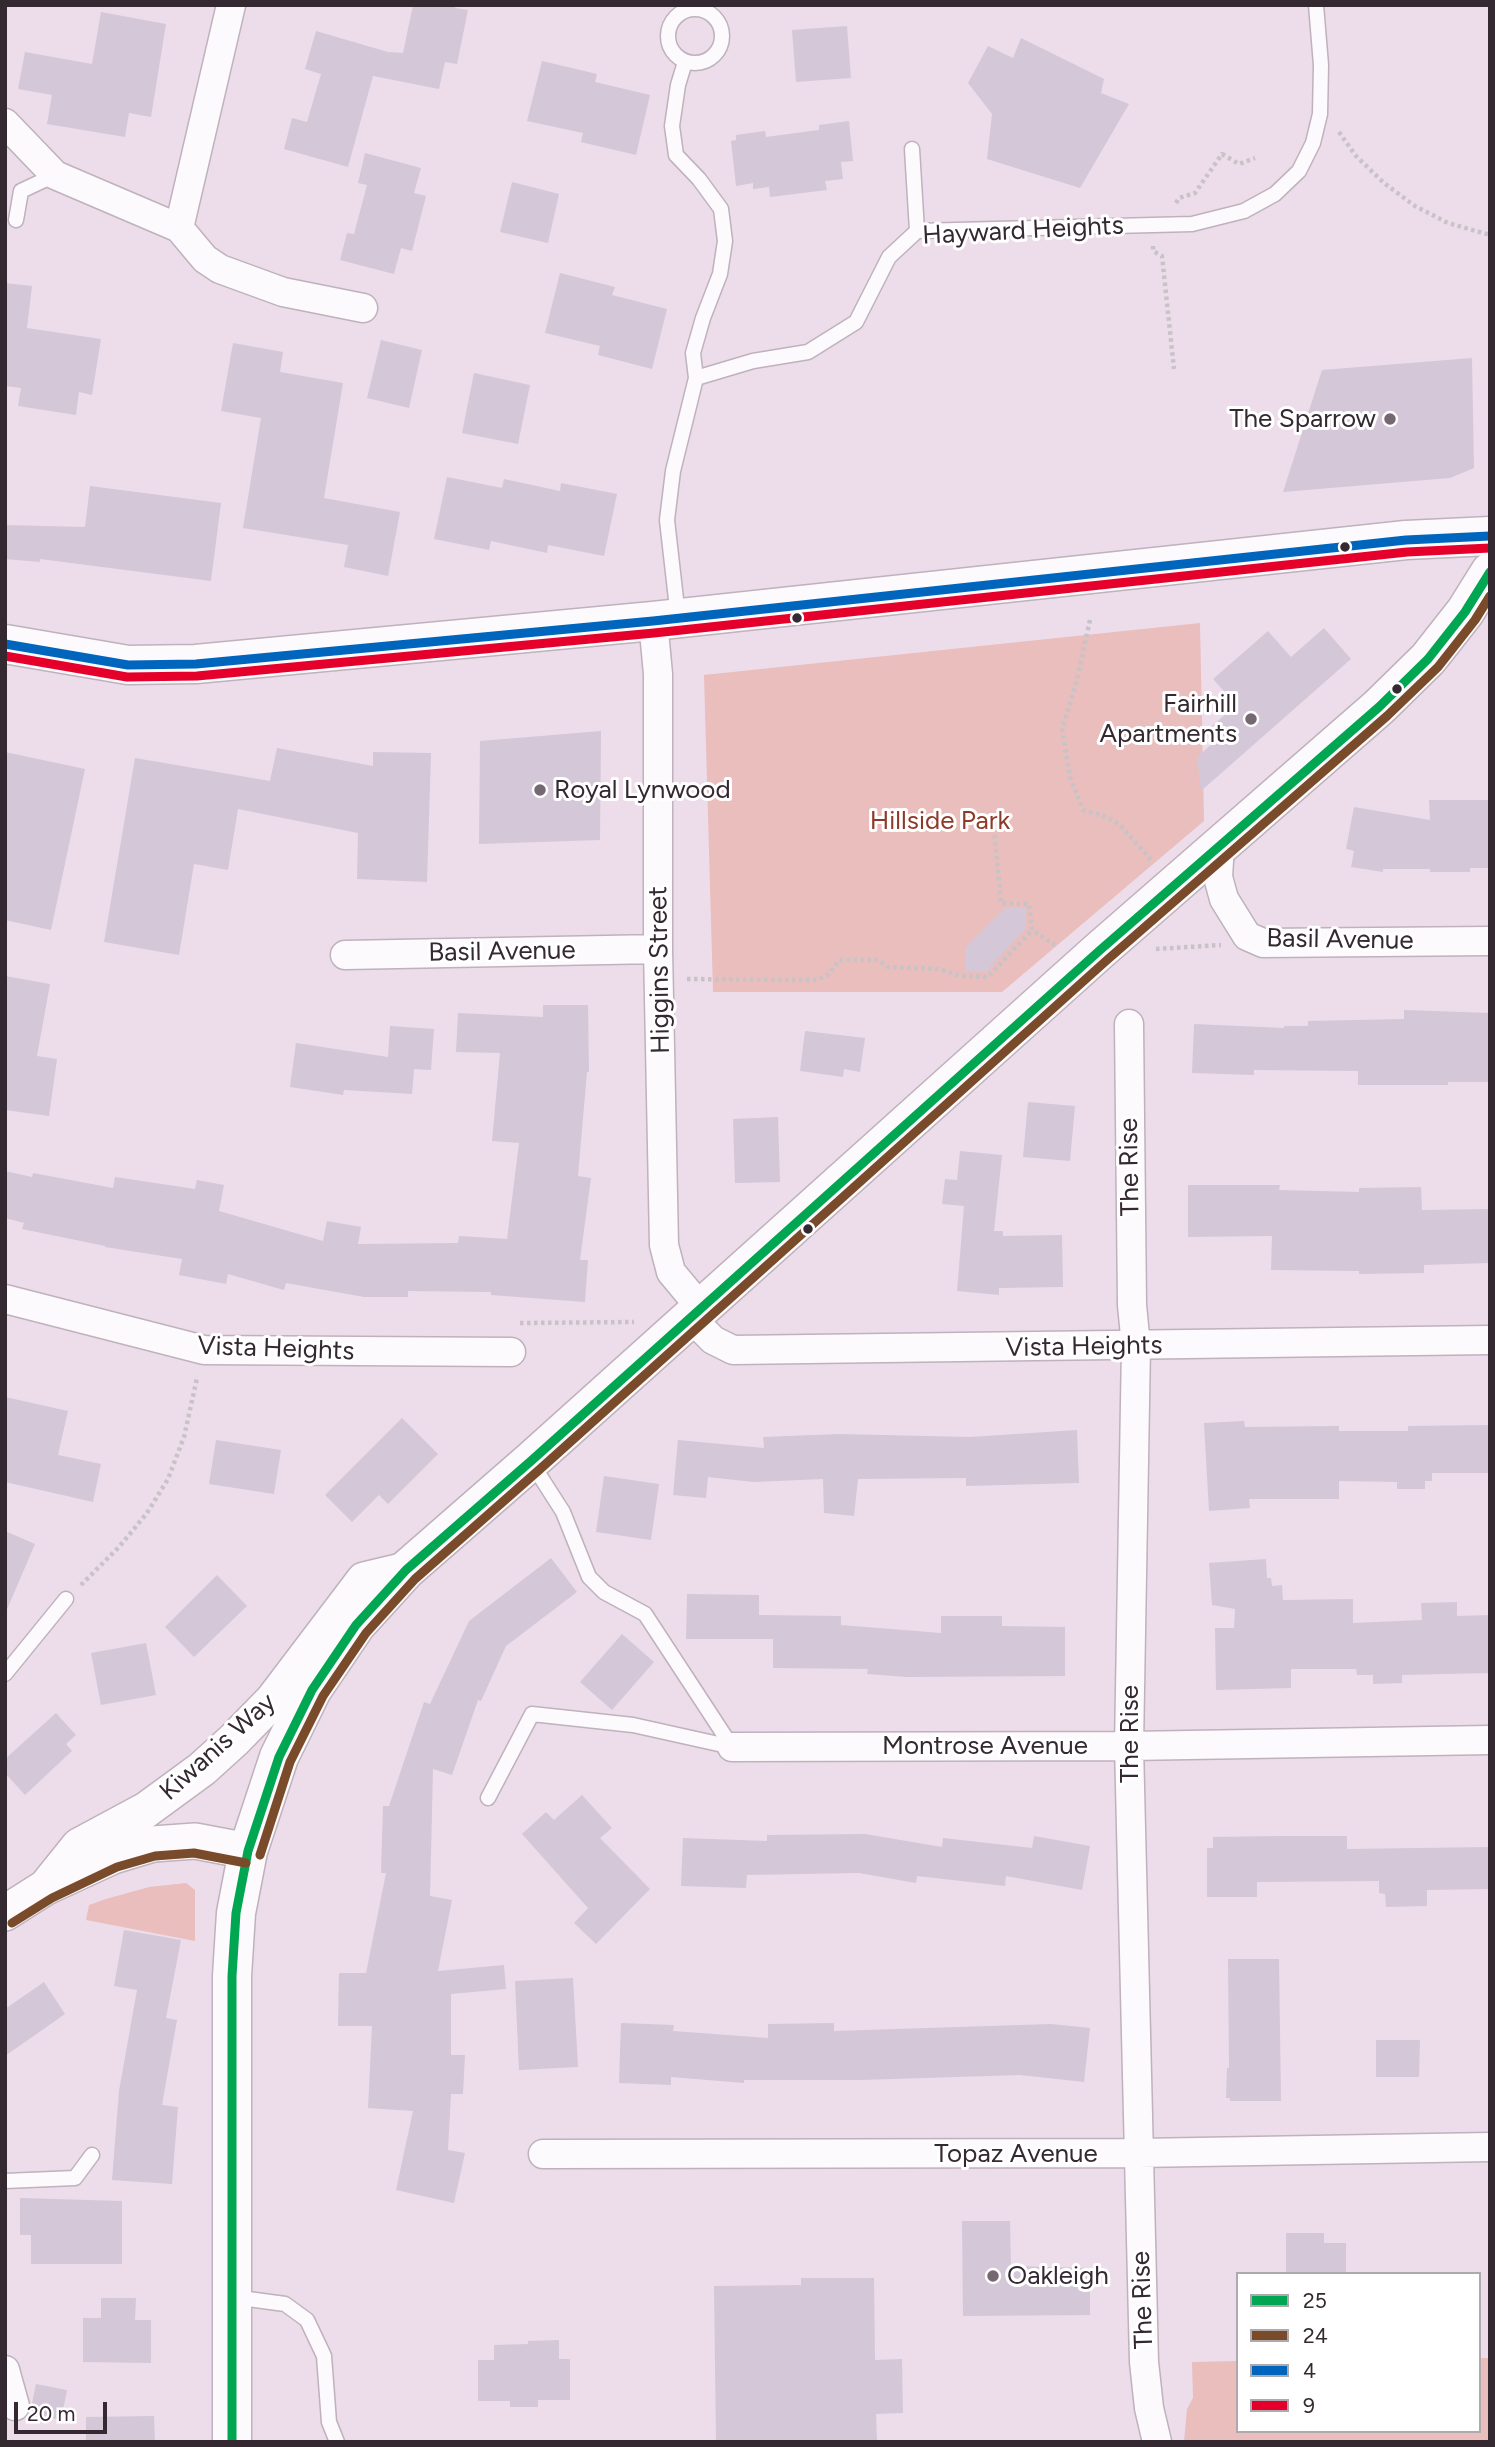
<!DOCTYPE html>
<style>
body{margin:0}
#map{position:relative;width:1495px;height:2447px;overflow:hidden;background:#edddea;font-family:Figtree,sans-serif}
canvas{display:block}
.frame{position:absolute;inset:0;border:7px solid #342931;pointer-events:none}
.legend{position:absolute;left:1236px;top:2272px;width:245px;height:161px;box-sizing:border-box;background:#fff;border:2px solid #aea9ad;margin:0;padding:9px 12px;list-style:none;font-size:21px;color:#342931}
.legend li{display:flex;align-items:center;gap:14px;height:35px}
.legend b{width:35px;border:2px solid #aea9ad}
.scale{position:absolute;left:14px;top:2402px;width:93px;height:32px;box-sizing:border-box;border:4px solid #342931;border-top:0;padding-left:9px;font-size:21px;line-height:24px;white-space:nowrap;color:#342931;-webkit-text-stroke:5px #fff;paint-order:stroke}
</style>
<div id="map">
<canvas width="1495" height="2447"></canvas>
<div class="frame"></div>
<ul class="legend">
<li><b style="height:9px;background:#00a651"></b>25</li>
<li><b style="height:9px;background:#7a4b2a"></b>24</li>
<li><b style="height:9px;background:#0065bd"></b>4</li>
<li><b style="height:9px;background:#e4002b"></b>9</li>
</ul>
<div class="scale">20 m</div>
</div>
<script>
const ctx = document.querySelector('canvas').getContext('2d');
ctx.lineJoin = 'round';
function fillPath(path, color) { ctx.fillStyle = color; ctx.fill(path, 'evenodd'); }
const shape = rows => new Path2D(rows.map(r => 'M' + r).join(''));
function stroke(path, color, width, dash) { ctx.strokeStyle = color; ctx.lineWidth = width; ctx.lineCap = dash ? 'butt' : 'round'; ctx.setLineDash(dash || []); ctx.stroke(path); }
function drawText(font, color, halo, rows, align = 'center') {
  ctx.font = font + ' Figtree,sans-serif'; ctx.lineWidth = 6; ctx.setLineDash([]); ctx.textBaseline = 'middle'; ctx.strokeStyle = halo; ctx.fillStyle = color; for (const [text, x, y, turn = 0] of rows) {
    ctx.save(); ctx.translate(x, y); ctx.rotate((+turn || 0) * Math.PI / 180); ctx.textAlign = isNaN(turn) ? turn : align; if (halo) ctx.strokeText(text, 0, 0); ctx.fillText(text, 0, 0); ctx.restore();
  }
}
fillPath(shape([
 [1200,623,1204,821,1002,992,713,992,704,675],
 [186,1883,195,1890,195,1941,86,1920,89,1905,106,1899,149,1887],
 [1479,2358,1490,2358,1490,2442,1184,2442,1187,2409,1193,2398,1192,2362,1238,2361,1238,2431,1479,2431]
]), '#e9bebc');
fillPath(shape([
 [413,5,456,5,455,8,468,10,457,64,445,62,439,89,373,76,348,167,284,149,292,118,307,122,321,74,305,69,316,31,388,52,403,53],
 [101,12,166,24,151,117,129,113,125,137,47,124,52,95,18,89,25,52,92,64],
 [847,26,851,78,796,82,792,30],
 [1021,38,1104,79,1101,93,1129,104,1080,188,987,159,992,114,968,83,988,46,1013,58],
 [542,61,597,74,595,82,650,95,636,155,581,142,583,133,527,121],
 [849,121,853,161,841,162,843,179,825,181,827,190,770,197,769,187,753,189,753,183,736,186,731,141,736,140,736,135,765,131,766,137,819,130,819,125],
 [365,153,421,168,414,193,426,196,412,251,401,248,394,274,340,260,347,233,354,234,367,185,358,183],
 [512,182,559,194,548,243,500,232],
 [560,273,615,287,612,295,667,309,652,369,598,355,600,346,545,333],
 [5,283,32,286,27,328,101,339,92,395,79,392,76,415,18,406,21,388,5,386],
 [381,340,422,350,409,408,367,398],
 [233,343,283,352,280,372,343,383,324,498,400,512,388,576,344,567,348,545,243,528,261,418,221,411],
 [1472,358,1474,468,1450,478,1283,492,1322,370],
 [474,373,530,385,518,444,462,433],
 [447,477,502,488,504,479,560,491,561,483,617,494,604,556,548,545,547,553,491,541,489,550,434,539],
 [90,486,221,503,211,581,40,559,40,562,5,559,5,525,85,527],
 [1324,628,1351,659,1201,791,1197,757,1213,743,1204,733,1236,705,1213,679,1268,631,1291,657],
 [601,731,600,840,479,844,480,741],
 [277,748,373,766,373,752,431,753,427,882,357,879,358,833,238,809,228,870,194,864,179,955,104,942,135,758,270,781],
 [5,752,85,769,51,930,5,920],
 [1429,800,1490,800,1490,868,1470,868,1470,872,1430,872,1430,869,1383,869,1383,872,1351,867,1354,851,1346,849,1354,807,1430,820],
 [1026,907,1026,928,986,972,965,971,965,948,1005,908],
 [5,976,50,984,37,1056,57,1059,49,1116,5,1110],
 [543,1005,588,1005,589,1072,587,1072,578,1176,591,1178,580,1260,588,1260,585,1302,491,1295,491,1292,408,1291,408,1297,364,1297,286,1283,284,1290,228,1274,226,1284,179,1275,182,1259,105,1247,105,1246,22,1229,24,1223,5,1218,5,1171,32,1177,33,1173,113,1188,115,1177,195,1189,197,1180,224,1185,219,1211,323,1241,327,1221,361,1227,358,1244,458,1243,459,1236,507,1239,519,1143,492,1141,500,1053,456,1052,458,1013,543,1017],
 [1404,1010,1490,1013,1490,1082,1448,1082,1448,1085,1358,1085,1358,1071,1254,1070,1254,1075,1192,1073,1194,1024,1284,1028,1284,1026,1308,1026,1308,1021,1404,1019],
 [390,1026,434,1029,431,1070,414,1069,412,1094,344,1090,343,1095,290,1087,296,1043,388,1057],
 [805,1031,865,1038,860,1072,844,1069,843,1077,800,1071],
 [1028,1102,1075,1106,1070,1161,1023,1157],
 [778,1117,780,1182,735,1183,733,1119],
 [960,1151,1002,1155,994,1231,1003,1231,1003,1236,1062,1235,1063,1287,999,1288,999,1295,957,1291,964,1206,942,1204,945,1179,957,1180],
 [1188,1185,1280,1185,1279,1190,1359,1192,1359,1188,1421,1187,1422,1210,1490,1209,1490,1263,1424,1265,1424,1273,1359,1274,1359,1271,1271,1270,1272,1236,1188,1237],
 [5,1397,68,1411,58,1455,101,1464,93,1502,5,1482],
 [402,1418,438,1454,388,1504,379,1495,352,1522,325,1495],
 [1244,1421,1245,1427,1339,1426,1339,1431,1408,1431,1408,1426,1490,1425,1490,1473,1432,1473,1432,1481,1425,1481,1425,1489,1397,1489,1397,1482,1339,1481,1339,1499,1249,1499,1250,1508,1209,1511,1204,1423],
 [1077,1430,1079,1483,966,1486,966,1478,858,1479,854,1516,824,1513,823,1479,754,1482,708,1477,706,1498,673,1495,678,1440,764,1448,763,1437,839,1434,970,1437],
 [216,1440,281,1450,274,1494,209,1484],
 [604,1476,659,1484,651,1540,596,1532],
 [5,1531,35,1544,5,1614],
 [551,1558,577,1592,506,1646,481,1701,478,1700,452,1775,433,1769,430,1896,452,1900,438,1971,504,1965,506,1989,451,1994,451,2055,465,2055,463,2094,451,2094,448,2150,465,2153,454,2203,396,2190,413,2111,368,2108,372,2026,338,2026,339,1973,366,1973,386,1873,381,1873,383,1806,389,1806,424,1702,430,1704,469,1621],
 [1266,1559,1267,1578,1271,1578,1272,1586,1282,1585,1283,1600,1353,1599,1353,1623,1422,1620,1421,1603,1457,1602,1457,1616,1490,1615,1490,1673,1402,1675,1402,1683,1373,1684,1373,1675,1357,1675,1356,1669,1291,1669,1291,1688,1216,1690,1215,1628,1234,1628,1235,1609,1212,1605,1209,1563],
 [217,1575,247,1606,194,1657,165,1627],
 [687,1594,759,1595,759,1615,841,1616,841,1625,941,1633,941,1616,1002,1616,1002,1626,1065,1627,1065,1676,907,1677,867,1674,868,1669,773,1668,773,1639,686,1639],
 [622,1634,654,1662,612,1710,580,1682],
 [146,1643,156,1695,101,1705,91,1653],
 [56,1713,76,1735,66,1744,72,1751,25,1795,5,1773,5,1759],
 [582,1795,612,1828,600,1838,650,1889,596,1944,574,1923,588,1908,522,1834,546,1812,554,1820],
 [865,1834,942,1847,943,1838,1032,1848,1034,1836,1090,1846,1082,1890,1006,1876,1005,1886,917,1876,916,1883,859,1873,747,1875,746,1888,681,1886,683,1838,767,1841,767,1835],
 [1279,1836,1347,1836,1347,1849,1490,1847,1490,1889,1427,1890,1427,1906,1386,1907,1385,1894,1379,1893,1379,1881,1257,1882,1257,1897,1207,1897,1207,1848,1213,1848,1213,1837],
 [124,1930,181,1940,166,2018,177,2020,162,2105,178,2107,172,2184,112,2180,119,2091,137,1990,114,1986],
 [1228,1959,1279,1959,1281,2101,1230,2101,1230,2098,1226,2098,1227,2068,1229,2068],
 [573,1978,578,2067,519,2070,515,1981],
 [44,1982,65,2014,5,2056,5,2009],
 [621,2023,674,2025,673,2031,768,2038,768,2024,834,2023,834,2031,1051,2024,1090,2028,1084,2082,1020,2075,861,2080,744,2080,744,2083,671,2077,671,2085,619,2083],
 [1376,2040,1420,2040,1419,2077,1376,2077],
 [20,2198,122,2201,122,2264,31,2264,31,2235,20,2235],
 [962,2221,1010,2221,1011,2266,1090,2268,1090,2315,963,2316],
 [1286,2233,1324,2233,1324,2243,1346,2243,1346,2274,1286,2274],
 [801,2278,874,2278,875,2360,902,2359,903,2413,876,2414,877,2442,716,2442,714,2286,801,2285],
 [101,2298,136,2298,135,2320,151,2320,151,2363,83,2362,83,2318,101,2318],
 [559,2340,559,2359,570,2359,570,2400,538,2400,538,2407,510,2407,510,2401,478,2401,478,2360,494,2360,494,2345,528,2344,528,2341],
 [36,2384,67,2390,61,2420,30,2413],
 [154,2416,155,2442,86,2442,86,2417]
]), '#d3c7d8');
const service = shape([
 '668 36a27 27 0 1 1 54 0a27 27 0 1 1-54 0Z',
 [912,149,917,231],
 [16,220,21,191,55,175],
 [696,378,753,361,808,352,856,322,889,257,917,231,1192,224,1244,211,1275,194,1299,171,1313,143,1320,114,1321,65,1316,5],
 [678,617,667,520,673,471,696,378,693,353,703,318,720,274,725,241,721,209,699,179,676,155,672,126,678,85,685,62],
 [531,1462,563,1512,589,1577,604,1592,645,1614,732,1747],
 [5,1674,66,1599],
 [488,1798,532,1714,633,1725,732,1747],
 [5,2181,75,2178,92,2155],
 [233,2297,285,2304,307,2320,324,2356,329,2422,337,2442]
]);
const minor = shape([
 [5,123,55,175,179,228,205,259,220,269,283,292,363,308],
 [179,228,231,5],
 [653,621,658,674,658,949,664,1245,671,1272,701,1308],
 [1220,845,1218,877,1224,899,1247,936,1263,943,1490,941],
 [345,955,658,949],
 [1129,1024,1132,1305,1136,1346,1129,1746,1144,2362,1149,2408,1157,2442],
 [5,1299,204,1350,511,1352],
 [690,1317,713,1340,733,1350,1490,1340],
 [732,1747,1129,1746,1490,1740],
 [543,2154,1139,2153,1490,2147],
 [5,2370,15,2406]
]);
const tertiary = shape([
 [46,1887,79,1846,146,1810,202,1769,234,1740,273,1700,364,1580,406,1570],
 [5,1913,46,1887,113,1856,153,1844,195,1841,248,1851]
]);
const secondary = shape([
 [5,644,128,665,196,664,653,621,1406,540,1490,536],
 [232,2442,232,1976,236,1913,248,1851,279,1757,312,1690,356,1625,406,1570,531,1461,1099,951,1379,707,1428,659,1465,612,1490,572]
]);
stroke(service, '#beb2bc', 17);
stroke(minor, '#beb2bc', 31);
stroke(tertiary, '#beb2bc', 38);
stroke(secondary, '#beb2bc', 41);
stroke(shape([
 [679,14,683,5],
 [1339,132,1356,156,1384,183,1415,206,1448,223,1490,235],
 [1176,203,1179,198,1195,193,1222,154,1239,164,1255,158],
 [1153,246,1153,251,1162,256,1174,369],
 [1090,620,1076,684,1062,729,1070,777,1083,810,1106,817,1120,825,1151,860],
 [994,828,1001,903,1029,904,1032,930,1055,945],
 [1156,949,1221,945],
 [687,979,817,980,829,974,839,960,878,960,888,967,938,969,961,976,988,977,1032,930],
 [520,1323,634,1322],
 [81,1585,119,1547,147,1513,168,1479,184,1437,197,1378]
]), '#c8c3c7', 4.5, [3.5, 3.5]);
stroke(service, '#fcfafc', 14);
stroke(minor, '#fcfafc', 28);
stroke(tertiary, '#fcfafc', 35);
stroke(secondary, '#fcfafc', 38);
stroke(shape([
 [232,2442,232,1976,236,1913,248,1851,279,1757,312,1690,356,1625,406,1570,531,1461,1099,951,1379,707,1428,659,1465,612,1490,572]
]), '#00a651', 9);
stroke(shape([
 [260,1855,290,1762,323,1696,366,1633,415,1579,539,1470,1107,960,1387,716,1438,667,1475,620,1490,596],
 [12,1923,52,1898,117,1867,155,1856,194,1853,246,1863]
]), '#7a4b2a', 9);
stroke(shape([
 [5,644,128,665,196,664,653,621,1406,540,1490,536]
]), '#0065bd', 9);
stroke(shape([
 [5,656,127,677,197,676,654,633,1407,552,1490,548]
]), '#e4002b', 9);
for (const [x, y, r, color] of [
 [1390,419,7,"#756872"],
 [1345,547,6,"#342931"],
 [797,618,6,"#342931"],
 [1397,689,6,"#342931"],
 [1251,719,7,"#756872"],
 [540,790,7,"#756872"],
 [808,1229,6,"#342931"],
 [993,2276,7,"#756872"]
]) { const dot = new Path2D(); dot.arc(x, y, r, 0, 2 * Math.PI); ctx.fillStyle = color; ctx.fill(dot); stroke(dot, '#fff', 2.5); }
drawText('26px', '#342931', '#fff', [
 ["Hayward Heights",1023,231,-3],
 ["Basil Avenue",1340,940,1],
 ["Basil Avenue",502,952,-1],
 ["Higgins Street",660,970,-91],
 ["The Rise",1130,1167,-91],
 ["Vista Heights",1084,1347,-1],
 ["Vista Heights",276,1349,2],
 ["The Rise",1130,1734,-90],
 ["Montrose Avenue",985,1746],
 ["Kiwanis Way",218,1747,-42],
 ["Topaz Avenue",1016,2154],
 ["The Rise",1143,2300,-92]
]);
drawText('26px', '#342931', '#fff', [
 ["The Sparrow",1376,419],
 ["Fairhill",1237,704],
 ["Apartments",1237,734],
 ["Royal Lynwood",554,790,"left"],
 ["Oakleigh",1007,2276,"left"]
], 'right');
drawText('26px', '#8e3a28', '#fff', [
 ["Hillside Park",940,821]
]);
</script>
